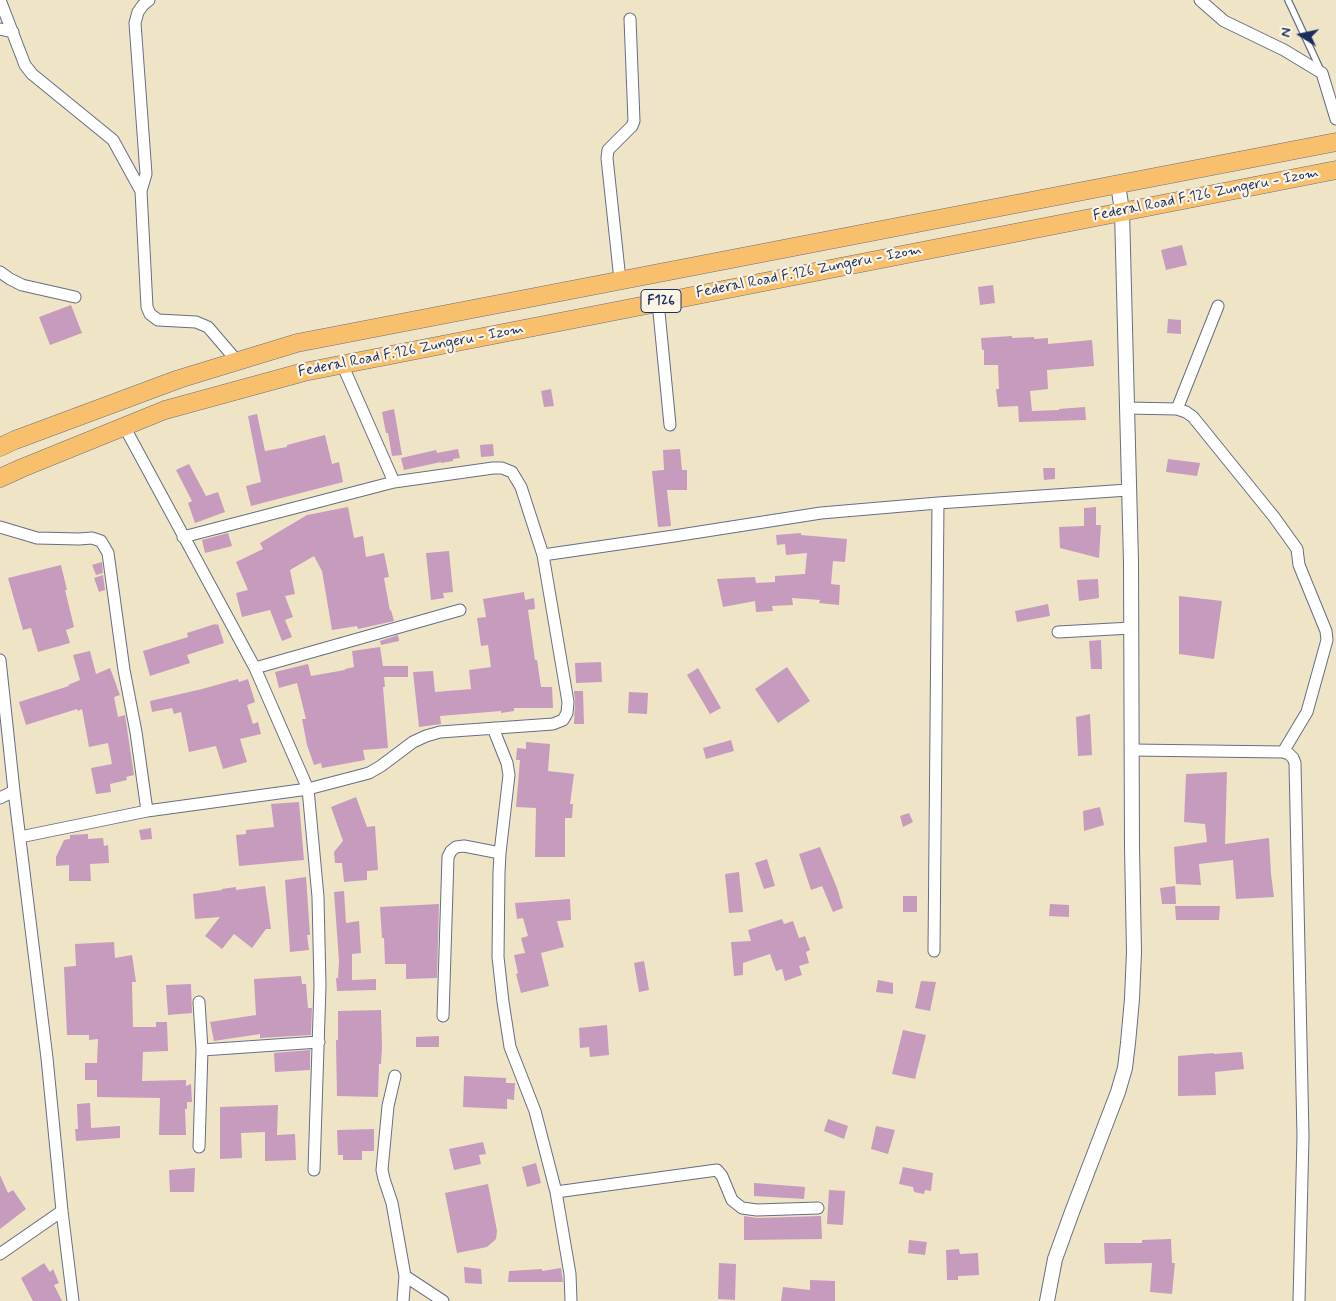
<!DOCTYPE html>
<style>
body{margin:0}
#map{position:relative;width:1336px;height:1301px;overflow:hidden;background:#efe5c6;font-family:Mynerve,sans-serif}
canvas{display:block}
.north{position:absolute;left:1276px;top:10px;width:50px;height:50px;-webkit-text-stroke:4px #fcf5e5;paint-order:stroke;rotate:280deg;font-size:14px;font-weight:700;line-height:20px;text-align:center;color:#1b2f5e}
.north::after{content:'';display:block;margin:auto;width:18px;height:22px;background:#1b2f5e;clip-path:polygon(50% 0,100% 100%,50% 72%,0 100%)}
</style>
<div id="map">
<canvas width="1336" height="1301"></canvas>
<div class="north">N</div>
</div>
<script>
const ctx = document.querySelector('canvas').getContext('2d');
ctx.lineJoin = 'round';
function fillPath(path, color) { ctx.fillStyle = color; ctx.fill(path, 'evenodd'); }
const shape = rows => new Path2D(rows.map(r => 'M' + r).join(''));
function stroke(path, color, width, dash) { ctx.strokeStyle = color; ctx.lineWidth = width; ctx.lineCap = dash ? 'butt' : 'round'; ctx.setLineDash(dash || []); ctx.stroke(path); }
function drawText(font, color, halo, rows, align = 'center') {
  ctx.font = font + ' Mynerve,sans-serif'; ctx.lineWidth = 4.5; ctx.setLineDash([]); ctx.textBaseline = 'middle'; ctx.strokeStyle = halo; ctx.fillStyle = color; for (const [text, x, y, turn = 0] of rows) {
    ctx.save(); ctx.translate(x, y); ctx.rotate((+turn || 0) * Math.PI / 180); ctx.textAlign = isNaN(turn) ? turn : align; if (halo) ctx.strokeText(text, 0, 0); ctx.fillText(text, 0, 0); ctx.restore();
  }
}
fillPath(shape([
 [1182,245,1187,265,1166,270,1161,250],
 [993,285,995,303,980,305,978,287],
 [71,305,82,333,50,345,39,317],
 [1168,319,1181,320,1181,334,1167,333],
 [1012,336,1012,338,1034,337,1034,339,1048,338,1048,344,1092,340,1094,366,1047,370,1048,389,1030,391,1032,411,1059,410,1059,409,1085,407,1086,420,1019,422,1018,406,998,407,996,389,999,389,998,365,984,365,984,350,982,350,981,338],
 [551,389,554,406,544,407,541,391],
 [394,409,402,455,392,456,388,433,386,433,382,412],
 [257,414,265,451,287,447,287,445,325,435,332,464,339,462,343,482,251,506,246,486,261,482,248,416],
 [493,444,494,456,481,457,480,445],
 [458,449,460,458,453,459,453,461,441,463,441,462,404,470,401,458,436,450,437,453],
 [680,449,682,470,687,470,687,490,667,490,671,526,658,527,652,471,664,470,663,450],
 [1168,459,1200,463,1197,476,1166,472],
 [189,464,206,496,218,492,225,512,195,523,188,503,192,501,176,470],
 [1043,468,1055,468,1055,479,1044,480],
 [348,507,354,538,363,536,366,557,384,553,389,577,384,578,390,611,391,610,394,621,358,629,357,626,332,630,322,571,314,556,290,570,295,594,285,596,293,617,285,620,292,637,282,641,270,610,242,617,236,593,248,590,236,562,263,549,260,543,307,515],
 [1096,507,1096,525,1101,525,1099,558,1060,548,1059,527,1084,526,1084,508],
 [228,533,232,546,205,553,202,540],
 [801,533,801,535,847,539,845,562,833,561,831,584,840,585,839,605,819,603,820,600,792,598,793,605,772,606,773,611,756,612,755,601,723,607,717,579,755,577,756,583,775,582,775,576,805,574,807,553,786,555,785,544,777,545,776,535],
 [449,551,453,592,443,593,444,598,431,600,426,553],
 [102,562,103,573,96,575,92,565],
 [61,565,67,590,65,590,74,627,66,630,70,643,38,652,31,628,23,630,8,578],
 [103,575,105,590,99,592,94,578],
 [1098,579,1099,598,1079,601,1077,580],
 [524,592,525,600,534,598,535,609,528,610,535,660,537,660,541,687,552,687,553,708,514,708,514,711,501,713,501,711,440,716,441,724,419,727,413,672,433,671,435,692,471,689,469,670,491,667,488,645,481,646,477,618,486,617,483,599],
 [1179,596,1222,601,1214,659,1179,654],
 [1048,604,1050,616,1017,622,1015,611],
 [215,624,216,625,218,624,224,643,187,655,190,663,150,676,143,651,188,637,187,633],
 [398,635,399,641,381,645,380,641],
 [1101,640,1102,669,1091,669,1089,641],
 [380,647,383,666,408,666,408,677,384,677,385,687,383,687,388,748,363,750,365,760,322,768,321,763,314,765,307,745,302,719,306,719,297,683,279,688,275,672,308,664,311,676,345,670,345,669,354,667,352,651],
 [90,651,96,674,110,668,120,695,114,697,118,717,125,715,134,775,126,777,127,780,110,784,111,792,96,794,91,768,112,764,108,743,89,747,82,709,78,711,77,709,26,725,19,702,69,686,68,685,80,680,73,655],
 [601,662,602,682,576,683,575,663],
 [787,667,810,701,778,723,755,689],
 [698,668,721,708,710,714,687,675],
 [238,679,239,682,248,679,255,702,247,705,253,724,258,722,261,734,240,739,247,762,223,769,216,746,189,752,181,712,174,714,172,708,152,712,150,701,202,689],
 [574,691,583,691,584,724,574,724,575,702],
 [629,692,648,693,647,714,628,713],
 [1090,714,1092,755,1078,756,1076,717],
 [731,740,734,751,706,759,703,748],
 [526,742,550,744,548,771,574,774,570,804,573,804,572,818,565,818,565,857,535,857,536,808,516,807,520,760,516,760,517,748,526,749],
 [1227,772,1225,844,1269,838,1271,874,1274,897,1236,899,1233,860,1199,864,1201,885,1176,884,1174,847,1207,842,1205,824,1184,822,1186,774],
 [356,797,367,827,375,826,378,870,367,871,367,880,344,882,342,863,335,863,334,852,343,841,331,807],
 [299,802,304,860,239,866,236,835,246,834,246,830,274,827,271,804],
 [1100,807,1104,825,1084,831,1083,811],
 [909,813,913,822,903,827,900,816],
 [151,828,152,839,141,840,139,830],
 [88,834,88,839,103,838,104,846,108,845,109,863,90,864,91,881,69,881,69,865,56,866,56,857,64,840,70,839,70,835],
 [820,847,837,888,843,908,833,912,822,886,811,890,799,854],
 [767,859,775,886,764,889,755,863],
 [739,872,743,912,729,913,725,874],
 [306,877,310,935,307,935,309,950,290,952,285,880],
 [265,886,271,929,266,929,252,948,234,934,222,949,205,936,220,917,195,919,193,894,222,890,222,889,236,887,236,890],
 [1175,886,1176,904,1162,904,1160,888],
 [344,891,346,923,359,921,361,953,352,954,352,980,376,979,376,990,337,991,336,978,338,978,339,961,334,892],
 [903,896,917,896,917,912,903,912],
 [570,899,571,920,557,921,564,947,541,953,549,986,521,993,516,974,518,973,514,955,525,953,521,938,528,936,523,918,517,919,515,903],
 [439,904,437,978,406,979,406,964,385,964,384,938,382,938,380,907],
 [1050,904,1069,905,1069,917,1049,916],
 [1175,906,1220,906,1219,920,1176,920],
 [782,919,784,924,793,921,799,938,805,936,810,950,806,952,809,963,799,966,802,975,785,981,782,969,776,971,770,954,743,963,743,975,734,976,731,942,751,941,748,930],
 [114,942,115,958,132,955,136,982,132,982,133,1027,156,1027,156,1022,167,1022,168,1051,143,1052,142,1081,186,1080,186,1086,191,1084,192,1102,187,1102,187,1109,185,1109,186,1135,159,1135,160,1098,97,1097,97,1080,85,1080,85,1063,97,1063,98,1039,89,1040,89,1035,67,1035,64,967,76,966,75,944],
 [644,961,649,990,639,992,634,963],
 [301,976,302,984,306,984,308,1008,312,1008,311,1035,260,1038,260,1034,214,1041,210,1022,256,1015,254,979],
 [878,980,893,983,893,994,876,992],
 [921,981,936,982,930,1011,915,1008],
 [191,984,192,1013,168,1015,166,985],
 [381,1010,382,1048,381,1064,379,1064,378,1097,337,1096,336,1040,338,1040,338,1011],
 [607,1025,609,1055,590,1057,589,1047,580,1048,579,1028],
 [903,1030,926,1035,915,1079,892,1074],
 [439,1036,439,1047,416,1047,416,1037],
 [310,1050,310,1070,275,1072,274,1053],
 [1242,1052,1244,1069,1215,1072,1216,1095,1178,1096,1178,1056,1214,1053,1214,1054],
 [464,1076,506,1078,506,1083,515,1083,514,1100,507,1099,507,1109,463,1107],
 [90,1103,91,1128,120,1126,120,1138,76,1141,75,1129,78,1129,77,1104],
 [278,1105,277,1135,295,1134,296,1160,265,1161,265,1132,241,1133,242,1158,220,1159,220,1107],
 [828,1119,848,1126,844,1139,824,1131],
 [876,1126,895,1130,888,1154,871,1149],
 [374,1129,374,1151,362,1151,362,1160,343,1160,343,1155,338,1155,337,1130],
 [483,1142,486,1154,479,1155,481,1164,454,1170,449,1149],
 [536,1163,541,1183,527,1187,522,1167],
 [903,1167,933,1173,931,1191,925,1190,924,1194,914,1192,913,1187,899,1184],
 [195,1168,194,1192,170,1192,169,1170],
 [0,1175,8,1193,13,1190,26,1209,0,1229],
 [754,1183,805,1187,804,1199,754,1196],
 [488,1184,497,1231,496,1239,487,1247,457,1253,445,1193],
 [829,1190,845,1191,843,1225,827,1224],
 [744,1216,757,1218,821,1216,822,1239,744,1240],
 [1171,1239,1172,1263,1175,1263,1172,1294,1150,1292,1152,1263,1105,1264,1104,1243,1142,1243,1142,1240],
 [909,1240,927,1242,925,1255,908,1253],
 [959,1249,960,1254,978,1253,979,1275,958,1276,958,1280,947,1280,946,1250],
 [44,1263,50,1272,53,1269,59,1283,54,1285,62,1301,33,1301,21,1278],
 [719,1263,736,1264,735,1300,718,1299],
 [464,1267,481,1269,482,1284,465,1283],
 [561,1268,563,1282,508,1282,509,1271,542,1269,542,1271],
 [810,1280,835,1281,835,1301,781,1301,783,1287,810,1290]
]), '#c69bbd');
const service = shape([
 [1288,0,1321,71]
]);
const minor = shape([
 [0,0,25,65,32,74,113,140,141,191],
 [149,0,143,5,138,12,135,23,146,174,141,191,147,307,150,314,158,320,196,322,208,327,237,361],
 [1200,0,1224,21,1284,50,1322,73,1336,119],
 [0,29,13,32],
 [0,272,10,279,22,285,75,297],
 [620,280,607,158,608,150,632,126,634,121,630,19],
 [658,302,670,425],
 [342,364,394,482],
 [1127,408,1177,409,1186,412,1193,417,1274,517,1297,549,1299,565,1326,631,1327,640,1307,712,1283,752],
 [1177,409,1218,306],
 [124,426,255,668,308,789,318,897,320,986,314,1170],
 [0,527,37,538,79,539,92,538,101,541,108,553,124,670,136,732,147,811],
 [543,555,674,536,821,513,938,503,1128,490],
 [1058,632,1131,628],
 [0,660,14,791,47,1058,62,1211,73,1301],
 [255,668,460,610],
 [493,728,507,763,509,775,500,853,499,873,498,957,503,1002,510,1047,535,1111,556,1192,570,1274,571,1301],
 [1132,750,1283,752,1289,754,1293,758,1295,763,1303,1136,1299,1301],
 [0,798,14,791],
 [20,837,147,811,308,789,369,773,381,766,413,742,426,736,440,732,553,724,563,720,567,713,568,702,543,555,521,487,512,472,502,468,493,468,394,482,183,537],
 [934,951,938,503],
 [443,1016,448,857,451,851,456,847,464,846,500,853],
 [202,1050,319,1042],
 [395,1076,388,1106,382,1170,384,1179,392,1203,405,1276,403,1301],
 [199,1147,202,1050,199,1002],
 [556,1192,717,1170,722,1176,732,1200,742,1208,757,1210,818,1208],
 [0,1254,62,1211],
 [405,1276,443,1301]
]);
const tertiary = shape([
 [1047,1301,1055,1259,1072,1212,1118,1092,1125,1068,1128,1043,1132,999,1134,952,1132,847,1131,562,1122,211,1118,184]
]);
const primary = shape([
 [0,447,15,440,179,379,297,343,1336,142],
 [0,478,22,468,165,410,304,372,1336,170]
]);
stroke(service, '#656f82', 8);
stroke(minor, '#656f82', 13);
stroke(tertiary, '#656f82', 16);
stroke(primary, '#656f82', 19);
stroke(service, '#fff', 5.5);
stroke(minor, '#fff', 11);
stroke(tertiary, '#fff', 14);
stroke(primary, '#f8bf6c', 18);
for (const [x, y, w] of [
 [661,301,40]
]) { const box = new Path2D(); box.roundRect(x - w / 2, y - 11.5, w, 23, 4); ctx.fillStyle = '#fcf5e5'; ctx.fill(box); stroke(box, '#1b2f5e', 1); }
drawText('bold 14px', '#1b2f5e', null, [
 ["F126",661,301]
]);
drawText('15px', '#1b2f5e', '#fcf5e5', [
 ["Federal Road F.126 Zungeru - Izom",1206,195,-11],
 ["Federal Road F.126 Zungeru - Izom",809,272,-11],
 ["Federal Road F.126 Zungeru - Izom",411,351,-11]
]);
</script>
